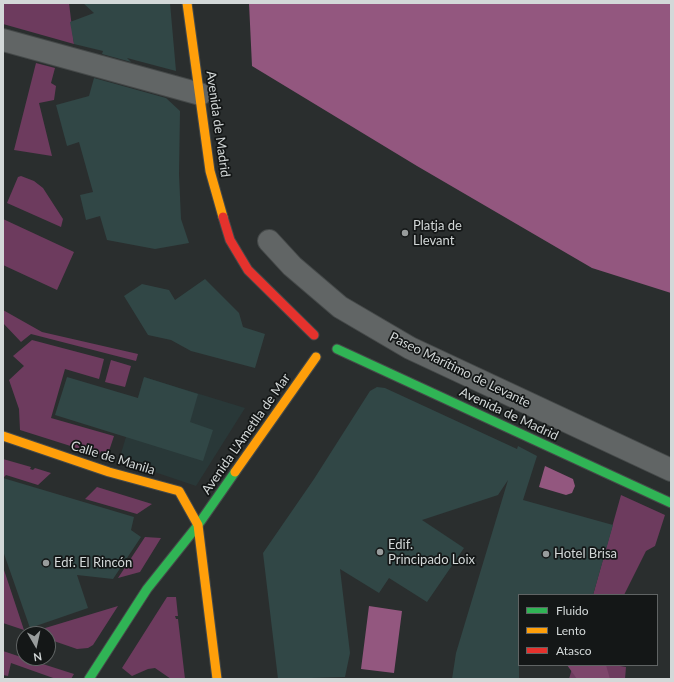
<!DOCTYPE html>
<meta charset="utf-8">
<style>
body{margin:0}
#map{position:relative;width:674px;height:682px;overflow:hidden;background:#2a2e2e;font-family:Lato,sans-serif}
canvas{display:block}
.frame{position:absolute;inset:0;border:4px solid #d3d8d8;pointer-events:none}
.legend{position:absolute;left:518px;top:594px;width:140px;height:72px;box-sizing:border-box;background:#141717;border:1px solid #606464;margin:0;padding:5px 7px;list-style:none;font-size:12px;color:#d3d8d8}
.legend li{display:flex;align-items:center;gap:8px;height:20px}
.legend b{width:20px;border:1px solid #606464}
.north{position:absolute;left:16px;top:626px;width:40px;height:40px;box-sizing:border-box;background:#141717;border:1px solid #606464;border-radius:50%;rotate:171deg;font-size:11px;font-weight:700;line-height:16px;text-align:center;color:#d3d8d8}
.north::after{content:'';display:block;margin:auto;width:14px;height:18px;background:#989c9c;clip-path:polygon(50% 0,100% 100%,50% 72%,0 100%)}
</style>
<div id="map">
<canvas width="674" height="682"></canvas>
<div class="frame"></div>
<ul class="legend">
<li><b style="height:5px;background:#30b455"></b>Fluido</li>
<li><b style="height:5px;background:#ff9f0a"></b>Lento</li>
<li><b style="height:5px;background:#e5322d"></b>Atasco</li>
</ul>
<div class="north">N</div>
</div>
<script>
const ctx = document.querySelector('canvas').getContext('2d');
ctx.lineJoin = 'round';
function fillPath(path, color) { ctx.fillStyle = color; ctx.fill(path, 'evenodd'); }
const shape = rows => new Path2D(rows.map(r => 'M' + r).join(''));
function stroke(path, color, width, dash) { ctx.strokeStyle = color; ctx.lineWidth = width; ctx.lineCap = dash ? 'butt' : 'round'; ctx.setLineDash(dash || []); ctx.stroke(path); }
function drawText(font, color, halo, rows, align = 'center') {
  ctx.font = font + ' Lato,sans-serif'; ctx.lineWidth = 3.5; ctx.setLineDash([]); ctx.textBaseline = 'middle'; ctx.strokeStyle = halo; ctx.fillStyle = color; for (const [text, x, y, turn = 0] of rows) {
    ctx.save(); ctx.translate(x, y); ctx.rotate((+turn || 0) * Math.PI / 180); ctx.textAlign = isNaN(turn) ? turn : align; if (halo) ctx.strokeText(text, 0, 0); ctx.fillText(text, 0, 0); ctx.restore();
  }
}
fillPath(shape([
 [144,377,245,408,196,486,119,460]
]), '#293838');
fillPath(shape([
 [3,3,69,3,74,44,3,24],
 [36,63,55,68,51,83,56,86,54,100,39,103,52,156,14,150],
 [21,176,34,181,43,188,63,219,61,227,7,203,18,177],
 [3,219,74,252,57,290,3,265],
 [3,310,42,332,138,354,136,361,31,334,21,342,3,323],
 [32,340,104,359,99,379,65,369,51,418,114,436,107,457,104,456,105,452,101,451,99,455,20,430,19,409,9,380,24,366,13,356],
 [111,360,131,366,125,387,105,382],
 [3,459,31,467,30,469,33,470,35,468,51,473,38,485,6,475,3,478],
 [97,487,152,504,137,514,85,499],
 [621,495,665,515,655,546,646,551,624,595,593,595],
 [145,537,161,538,140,572,118,578],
 [3,567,24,630,3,623],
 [167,597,176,597,178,616,175,616,176,619,178,619,185,679,171,679,155,668,148,669,132,676,122,668],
 [118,606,93,645,88,648,77,649,48,639,48,634,32,632],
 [3,651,24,658,74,674,71,679,56,679,11,663,8,676,3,675],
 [573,665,614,665,626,667,625,679,569,679]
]), '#6d3b5e');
fillPath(shape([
 [567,665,606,665,610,679,577,679]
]), '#7d466b');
fillPath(shape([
 [249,3,671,3,671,293,592,268,417,166,252,66],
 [545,466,573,479,575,486,572,493,566,495,539,487],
 [369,606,402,611,394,673,361,669]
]), '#93577f');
fillPath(shape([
 [83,3,170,3,176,71,127,58,131,62,102,54,103,51,74,44,70,22,94,13],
 [94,78,166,98,180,111,179,174,181,219,189,243,155,249,107,240,100,216,86,220,80,195,93,192,79,142,67,146,56,105,89,96],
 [205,279,239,313,243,327,265,334,255,368,191,351,171,340,148,335,124,296,142,284,169,290,175,300],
 [67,377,138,398,144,377,198,394,190,422,213,430,203,461,55,415],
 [377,387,385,388,517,449,518,446,537,456,523,500,613,525,593,595,519,595,519,679,452,679,456,653,508,480,498,495,422,520,464,548,427,602,389,578,379,593,340,569,350,653,345,677,278,679,263,553,314,479,370,391],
 [3,478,134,517,131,530,141,537,113,579,77,575,88,608,30,628,3,551]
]), '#314746');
const street = shape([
 [3,40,200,94],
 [269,241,292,266,340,307,410,348,671,470]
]);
const fast = shape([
 [337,349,671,503],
 [89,679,147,589,198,525,235,472]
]);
const slow = shape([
 [187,3,210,171,223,217],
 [3,436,109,472,179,491,198,525,217,679],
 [235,472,316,357]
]);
const jam = shape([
 [223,217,230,240,248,270,314,335]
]);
stroke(street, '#454949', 24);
stroke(fast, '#454949', 11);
stroke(slow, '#454949', 11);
stroke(jam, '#454949', 11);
stroke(street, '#616565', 22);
stroke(fast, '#30b455', 9);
stroke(slow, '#ff9f0a', 9);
stroke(jam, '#e5322d', 9);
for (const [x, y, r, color] of [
 [405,233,4,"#989c9c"],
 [380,552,4,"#989c9c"],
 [546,554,4,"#989c9c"],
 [46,563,4,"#989c9c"]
]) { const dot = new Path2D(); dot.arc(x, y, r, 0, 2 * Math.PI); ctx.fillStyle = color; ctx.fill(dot); stroke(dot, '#141717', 1.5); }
drawText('13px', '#d3d8d8', '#141717', [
 ["Avenida de Madrid",218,124,82],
 ["Paseo Marítimo de Levante",460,370,26],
 ["Avenida de Madrid",509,414,25],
 ["Avenida L'Ametlla de Mar",246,434,-55],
 ["Calle de Manila",113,458,17]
]);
drawText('13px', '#d3d8d8', '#141717', [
 ["Platja de",413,226],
 ["Llevant",413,241],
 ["Edif.",388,545],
 ["Principado Loix",388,560],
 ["Hotel Brisa",554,554],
 ["Edf. El Rincón",54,563]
], 'left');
</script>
